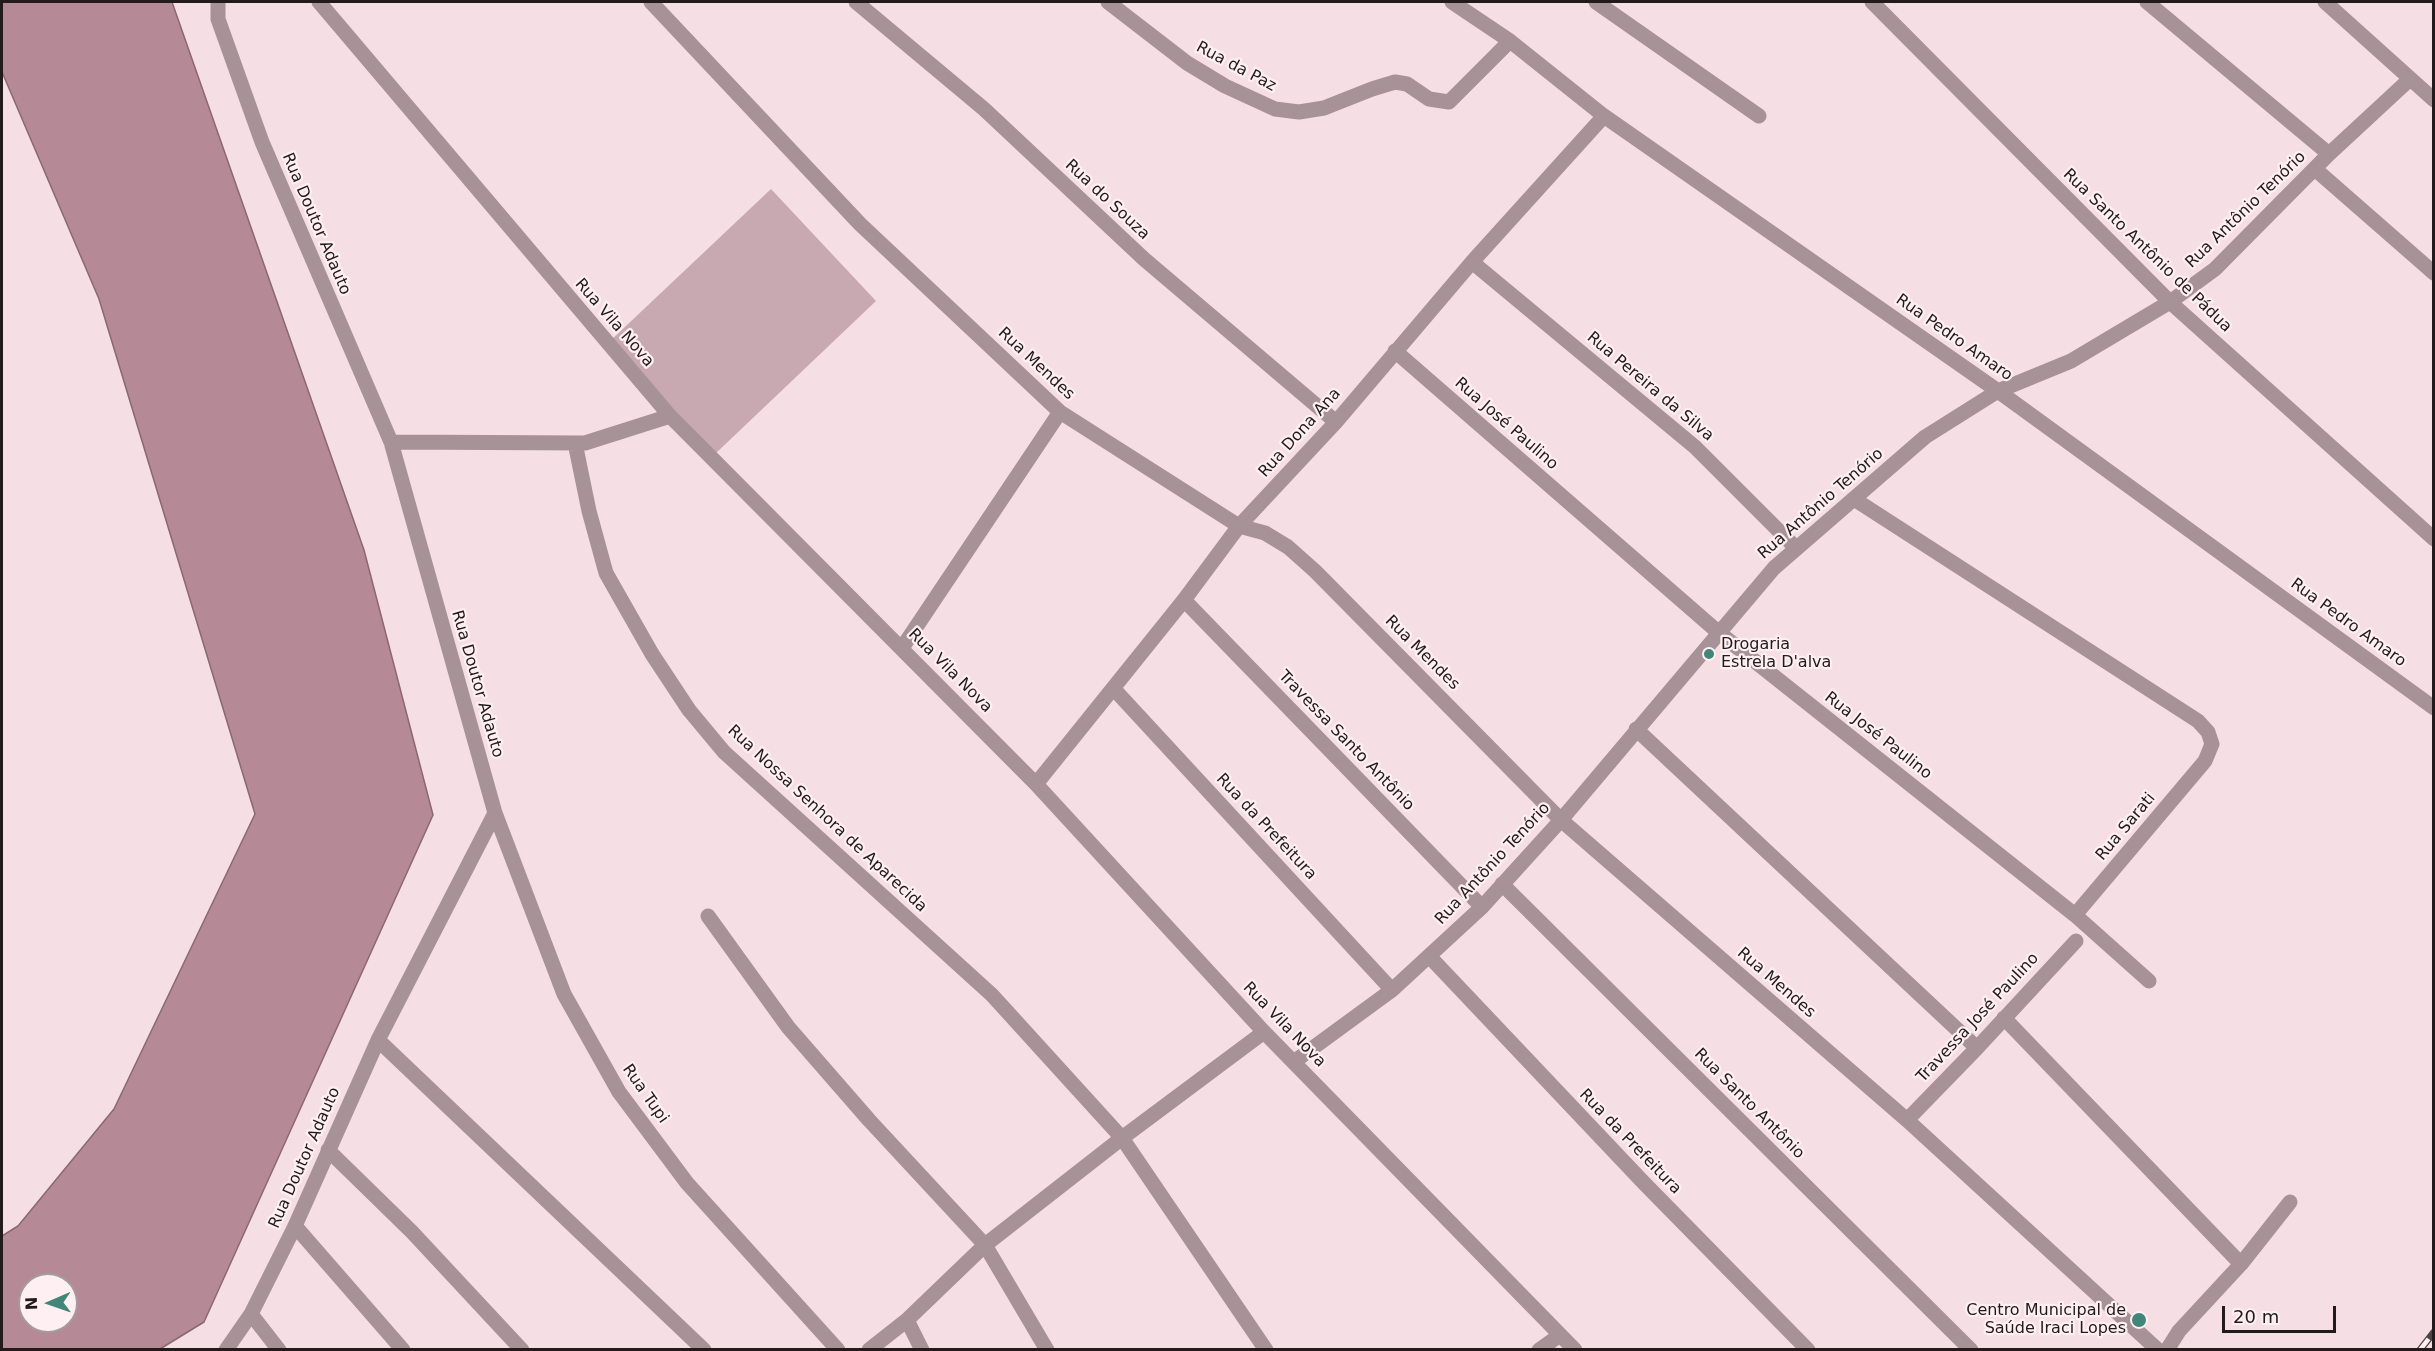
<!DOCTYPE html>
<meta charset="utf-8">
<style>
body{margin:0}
#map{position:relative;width:2435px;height:1351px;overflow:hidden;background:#f5dfe5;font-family:"DejaVu Sans",sans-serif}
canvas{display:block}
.frame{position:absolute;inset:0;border:3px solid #221a1c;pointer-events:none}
.north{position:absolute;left:18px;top:1273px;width:60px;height:60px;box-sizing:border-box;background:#fdeff2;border:2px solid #a59a9c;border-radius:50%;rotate:268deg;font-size:16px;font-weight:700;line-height:24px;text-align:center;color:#221a1c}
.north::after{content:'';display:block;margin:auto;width:21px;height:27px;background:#42867a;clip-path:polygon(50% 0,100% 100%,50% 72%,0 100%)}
.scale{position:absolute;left:2222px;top:1306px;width:114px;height:27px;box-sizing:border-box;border:3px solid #221a1c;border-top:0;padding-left:8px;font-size:18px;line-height:21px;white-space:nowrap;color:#221a1c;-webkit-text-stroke:4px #fdeff2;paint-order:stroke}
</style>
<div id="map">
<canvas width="2435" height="1351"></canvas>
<div class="frame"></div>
<div class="north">N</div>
<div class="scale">20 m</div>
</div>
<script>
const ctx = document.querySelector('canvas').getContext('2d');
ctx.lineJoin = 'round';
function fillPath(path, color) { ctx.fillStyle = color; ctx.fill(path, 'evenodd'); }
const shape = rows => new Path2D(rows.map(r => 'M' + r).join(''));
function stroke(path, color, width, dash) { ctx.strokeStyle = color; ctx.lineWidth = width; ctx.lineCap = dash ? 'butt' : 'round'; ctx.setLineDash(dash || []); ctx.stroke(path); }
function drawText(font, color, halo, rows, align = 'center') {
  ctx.font = font + ' "DejaVu Sans",sans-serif'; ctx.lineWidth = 4.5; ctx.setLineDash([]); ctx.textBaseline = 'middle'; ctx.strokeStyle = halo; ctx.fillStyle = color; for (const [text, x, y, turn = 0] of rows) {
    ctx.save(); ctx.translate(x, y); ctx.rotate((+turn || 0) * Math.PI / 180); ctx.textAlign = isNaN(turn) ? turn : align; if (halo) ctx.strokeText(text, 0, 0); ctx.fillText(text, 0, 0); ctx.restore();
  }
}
fillPath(shape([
 [771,189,876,301,715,454,609,342]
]), '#c8a9b1');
const water = shape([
 [2,2,172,2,364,550,433,815,204,1322,160,1349,2,1349,2,1236,18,1226,114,1109,255,814,99,299,2,72,2,2],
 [30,1285,66,1285,66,1321,30,1321,30,1285]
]);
fillPath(water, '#b68996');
stroke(water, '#8a6871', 1.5);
stroke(shape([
 [218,2,218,19,262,142,391,442,495,813,378,1040,295,1226,251,1314,226,1350],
 [319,2,670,416,1036,784,1264,1032,1575,1350],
 [651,2,860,224,1060,412,1239,526,1265,533,1288,547,1315,571,1561,820,1907,1120,2158,1350],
 [856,2,984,109,1144,259,1336,422],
 [1108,2,1187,63,1225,86,1275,109,1299,112,1324,108,1372,89,1395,82,1407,84,1429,99,1449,102,1510,41],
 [1452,2,1510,41,1604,116,1998,391,2434,708],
 [1596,2,1759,116],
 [1872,2,2170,302,2434,539],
 [2147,2,2329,154],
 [2325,2,2434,100],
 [2315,169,2434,273],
 [1472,262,1695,447,1796,548],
 [1395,351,1718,632,2075,915,2149,981],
 [391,442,585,443,670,416],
 [575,443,589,511,606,573,652,654,689,710,724,752,992,995,1122,1138,1266,1350],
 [1854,499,2198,721,2208,732,2212,744,2205,761,2075,915],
 [1184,600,1482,907],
 [902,648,1060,412],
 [1113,688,1392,990],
 [1636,729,1977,1048],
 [1036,784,1184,600,1239,526,1336,422,1472,262,1604,116],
 [495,813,564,994,619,1092,687,1183,838,1350],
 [1502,884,1971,1350],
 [708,916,788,1027,869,1120,985,1245,1047,1350],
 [1429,956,1643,1182,1808,1350],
 [2004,1018,2241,1264],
 [378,1040,704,1350],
 [1295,1061,1392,990,1482,907,1561,820,1774,568,1925,437,1998,391,2071,361,2170,302,2215,269,2329,154,2410,79],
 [1907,1120,1977,1048,2076,941],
 [328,1150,412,1232,522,1350],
 [295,1226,403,1350],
 [251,1314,279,1350],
 [907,1320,922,1350],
 [869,1350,907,1320,985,1245,1122,1138,1264,1032],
 [1539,1350,1560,1335],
 [2167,1350,2179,1331,2241,1264,2290,1202]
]), '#a69297', 15);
const rail = shape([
 [2420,1350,2434,1332]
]);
stroke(rail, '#4e4346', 7);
stroke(rail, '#fdeff2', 4.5, [14]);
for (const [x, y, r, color] of [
 [1709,654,6,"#42867a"],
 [2139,1320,8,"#42867a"]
]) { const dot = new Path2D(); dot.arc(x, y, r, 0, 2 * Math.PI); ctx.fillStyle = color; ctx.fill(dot); stroke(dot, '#fdeff2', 2); }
drawText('16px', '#221a1c', '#fdeff2', [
 ["Rua da Paz",1236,67,28],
 ["Rua do Souza",1107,200,43],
 ["Rua Antônio Tenório",2246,210,-44],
 ["Rua Doutor Adauto",316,224,67],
 ["Rua Santo Antônio de Pádua",2147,251,44],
 ["Rua Vila Nova",614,323,49],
 ["Rua Pedro Amaro",1954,338,35],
 ["Rua Mendes",1036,364,43],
 ["Rua Pereira da Silva",1650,387,40],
 ["Rua José Paulino",1506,424,41],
 ["Rua Dona Ana",1300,433,-48],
 ["Rua Antônio Tenório",1821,504,-41],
 ["Rua Pedro Amaro",2348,623,36],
 ["Rua Mendes",1422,653,45],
 ["Rua Vila Nova",950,671,45],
 ["Rua Doutor Adauto",477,684,74],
 ["Rua José Paulino",1878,736,38],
 ["Travessa Santo Antônio",1346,741,46],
 ["Rua Nossa Senhora de Aparecida",827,819,43],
 ["Rua da Prefeitura",1266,827,47],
 ["Rua Sarati",2126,827,-50],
 ["Rua Antônio Tenório",1493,864,-47],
 ["Rua Mendes",1776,983,41],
 ["Travessa José Paulino",1978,1018,-47],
 ["Rua Vila Nova",1284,1025,46],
 ["Rua Tupi",645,1094,55],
 ["Rua Santo Antônio",1749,1104,45],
 ["Rua da Prefeitura",1630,1142,46],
 ["Rua Doutor Adauto",305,1158,-66]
]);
drawText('16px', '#221a1c', '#fdeff2', [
 ["Drogaria",1721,645],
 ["Estrela D'alva",1721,663],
 ["Centro Municipal de",2126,1311,"right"],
 ["Saúde Iraci Lopes",2126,1329,"right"]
], 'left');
</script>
